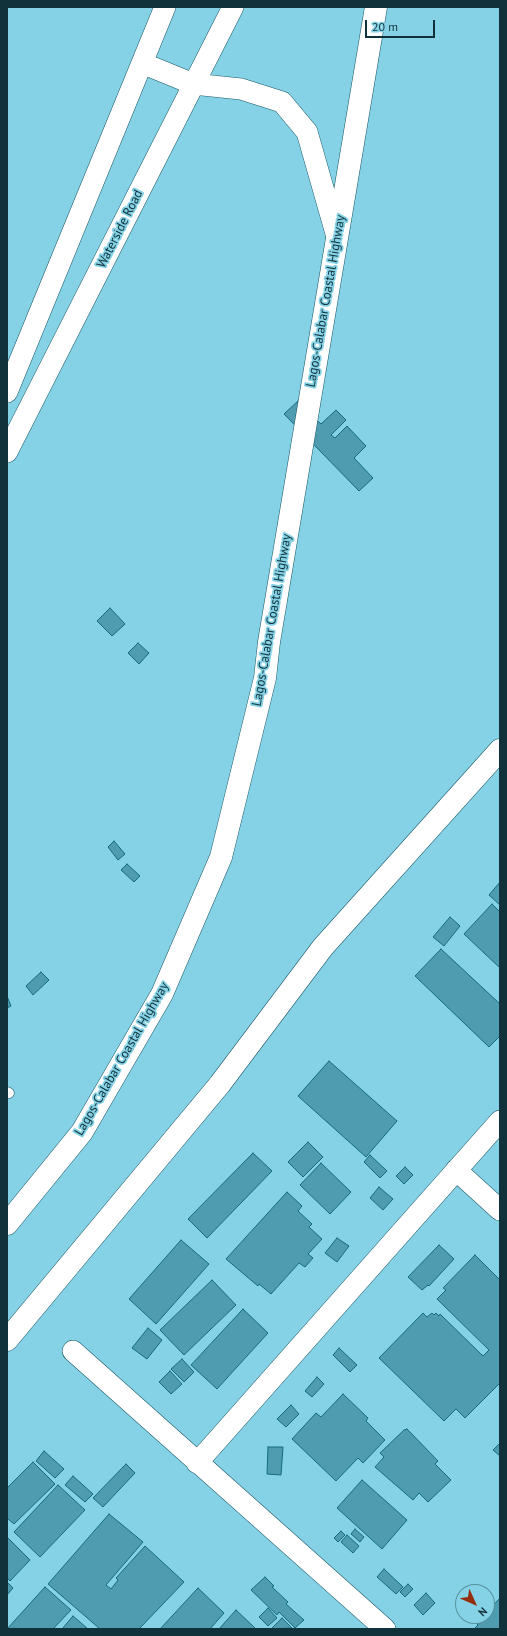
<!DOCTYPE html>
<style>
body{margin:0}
#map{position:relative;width:507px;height:1636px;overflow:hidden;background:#85d2e6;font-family:"PT Sans",sans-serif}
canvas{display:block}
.frame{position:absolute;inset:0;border:8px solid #11323a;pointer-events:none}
.north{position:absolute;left:455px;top:1584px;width:40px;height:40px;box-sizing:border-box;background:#85d2e6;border:1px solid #5792a1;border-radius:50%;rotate:135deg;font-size:11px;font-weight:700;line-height:16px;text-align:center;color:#11323a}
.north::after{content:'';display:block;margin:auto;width:14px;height:18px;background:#952e0e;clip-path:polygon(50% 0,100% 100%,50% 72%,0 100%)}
.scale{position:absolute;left:365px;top:20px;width:70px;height:18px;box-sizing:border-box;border:2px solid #11323a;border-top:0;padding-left:5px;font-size:12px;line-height:14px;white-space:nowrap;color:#11323a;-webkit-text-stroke:3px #85d2e6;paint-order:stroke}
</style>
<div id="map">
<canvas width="507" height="1636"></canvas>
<div class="frame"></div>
<div class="north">N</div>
<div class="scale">20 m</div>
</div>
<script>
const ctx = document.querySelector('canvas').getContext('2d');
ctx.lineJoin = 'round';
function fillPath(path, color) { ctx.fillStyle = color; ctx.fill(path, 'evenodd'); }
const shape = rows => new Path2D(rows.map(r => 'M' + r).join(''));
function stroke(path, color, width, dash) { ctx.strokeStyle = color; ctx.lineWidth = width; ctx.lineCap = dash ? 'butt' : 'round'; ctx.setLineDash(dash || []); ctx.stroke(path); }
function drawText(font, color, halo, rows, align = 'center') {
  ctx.font = font + ' "PT Sans",sans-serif'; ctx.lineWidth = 3.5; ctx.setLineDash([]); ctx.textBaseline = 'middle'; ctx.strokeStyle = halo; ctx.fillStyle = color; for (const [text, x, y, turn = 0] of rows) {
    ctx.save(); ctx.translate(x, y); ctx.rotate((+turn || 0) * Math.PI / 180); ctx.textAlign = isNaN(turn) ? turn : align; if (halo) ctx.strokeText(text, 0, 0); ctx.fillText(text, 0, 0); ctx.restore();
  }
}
const building = shape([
 [298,401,321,424,336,410,346,420,331,435,335,438,347,426,366,446,354,458,373,478,359,491,284,414,298,401],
 [110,608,125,624,112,636,97,621,110,608],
 [138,643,149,653,139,664,128,653,138,643],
 [114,841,125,854,118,860,108,847,114,841],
 [127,864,140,876,134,882,121,870,127,864],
 [500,882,500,905,489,895,500,882],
 [492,904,500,912,500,968,464,934,492,904],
 [450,917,460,926,444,946,433,937,450,917],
 [441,949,500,1004,500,1036,489,1047,415,976,441,949],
 [41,972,49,980,33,995,26,986,41,972],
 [7,996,11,1006,7,1008,7,996],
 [329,1061,397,1121,366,1157,298,1096,329,1061],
 [308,1142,323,1157,303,1177,288,1162,308,1142],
 [253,1153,272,1171,207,1238,188,1219,253,1153],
 [370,1155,387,1171,380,1178,364,1162,370,1155],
 [321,1163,351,1192,330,1214,300,1185,321,1163],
 [405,1167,413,1175,404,1184,396,1176,405,1167],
 [379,1187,393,1199,383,1210,370,1198,379,1187],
 [287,1192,302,1206,298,1211,312,1224,309,1227,322,1239,308,1254,313,1258,305,1267,299,1263,271,1294,259,1284,258,1286,226,1259,287,1192],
 [337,1238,349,1246,337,1262,325,1253,337,1238],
 [181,1240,209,1264,156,1324,129,1299,181,1240],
 [439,1245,454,1259,429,1286,428,1285,422,1290,408,1277,439,1245],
 [475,1255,500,1280,500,1383,465,1418,456,1409,444,1421,379,1358,423,1313,427,1317,432,1313,434,1315,436,1313,439,1316,440,1314,483,1356,489,1350,437,1299,446,1290,443,1288,475,1255],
 [212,1280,236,1305,184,1355,160,1330,212,1280],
 [243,1309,268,1333,217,1389,191,1365,243,1309],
 [148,1328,162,1340,147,1359,132,1348,148,1328],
 [339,1348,357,1365,350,1372,333,1355,339,1348],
 [182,1359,194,1372,184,1382,171,1369,182,1359],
 [170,1371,182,1384,171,1394,159,1382,170,1371],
 [317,1377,324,1384,312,1397,305,1391,317,1377],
 [343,1394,368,1418,366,1421,385,1440,363,1463,358,1458,336,1481,292,1439,316,1413,321,1417,343,1394],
 [291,1405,299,1414,286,1427,277,1419,291,1405],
 [407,1429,438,1461,435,1464,451,1480,428,1502,419,1493,413,1500,375,1467,384,1457,380,1453,404,1430,407,1429],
 [500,1443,500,1456,493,1450,500,1443],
 [268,1447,283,1447,281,1475,267,1474,268,1447],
 [44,1451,64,1469,55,1478,36,1461,44,1451],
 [33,1462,55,1484,14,1524,7,1518,7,1488,33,1462],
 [126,1464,135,1473,103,1507,93,1498,126,1464],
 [73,1476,93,1494,85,1502,65,1485,73,1476],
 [362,1480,407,1520,382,1549,337,1508,362,1480],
 [58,1485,85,1510,40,1557,14,1532,58,1485],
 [109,1514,143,1542,106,1585,111,1589,118,1580,116,1578,145,1546,184,1582,139,1629,100,1629,48,1584,109,1514],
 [355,1529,364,1537,360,1542,351,1534,355,1529],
 [341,1531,345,1535,338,1542,334,1538,341,1531],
 [347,1535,359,1546,353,1553,341,1542,347,1535],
 [7,1537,30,1560,10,1581,7,1578,7,1537],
 [384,1569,403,1587,396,1594,377,1577,384,1569],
 [265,1577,274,1586,272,1587,288,1602,286,1604,304,1620,295,1628,279,1612,277,1615,251,1590,265,1577],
 [7,1582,13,1588,7,1595,7,1582],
 [408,1584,413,1589,405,1597,400,1592,408,1584],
 [45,1587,71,1610,53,1629,7,1629,45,1587],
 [198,1588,224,1613,210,1629,160,1629,198,1588],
 [426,1593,435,1603,423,1615,414,1605,426,1593],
 [500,1598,500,1629,474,1629,478,1625,476,1623,483,1616,487,1616,487,1612,500,1598],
 [268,1608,277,1618,268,1626,259,1617,268,1608],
 [236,1610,256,1629,219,1629,236,1610],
 [73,1616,88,1629,62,1629,73,1616],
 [282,1618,292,1628,271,1629,282,1618]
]);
fillPath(building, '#4f9cb0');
stroke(building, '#146b7d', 1);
const lane = shape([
 [7,1092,9,1093]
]);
const street = shape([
 [142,63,193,84,241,89,282,102,307,132,337,237],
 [7,392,165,7],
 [7,452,233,7],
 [456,1170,500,1210],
 [73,1351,385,1629],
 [197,1463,500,1121]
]);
const highway = shape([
 [7,1224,82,1132,162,994,221,857,265,678,269,642,376,7],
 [7,1340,220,1084,323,947,500,750]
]);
stroke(lane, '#1a5866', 11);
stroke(street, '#1a5866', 22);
stroke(highway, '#1a5866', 23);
stroke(lane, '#fff', 10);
stroke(street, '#fff', 21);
stroke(highway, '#fff', 22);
drawText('13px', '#11323a', '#85d2e6', [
 ["Waterside Road",120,229,-63],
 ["Lagos-Calabar Coastal Highway",326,301,-80],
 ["Lagos-Calabar Coastal Highway",272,620,-80],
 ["Lagos-Calabar Coastal Highway",122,1059,-60]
]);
</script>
